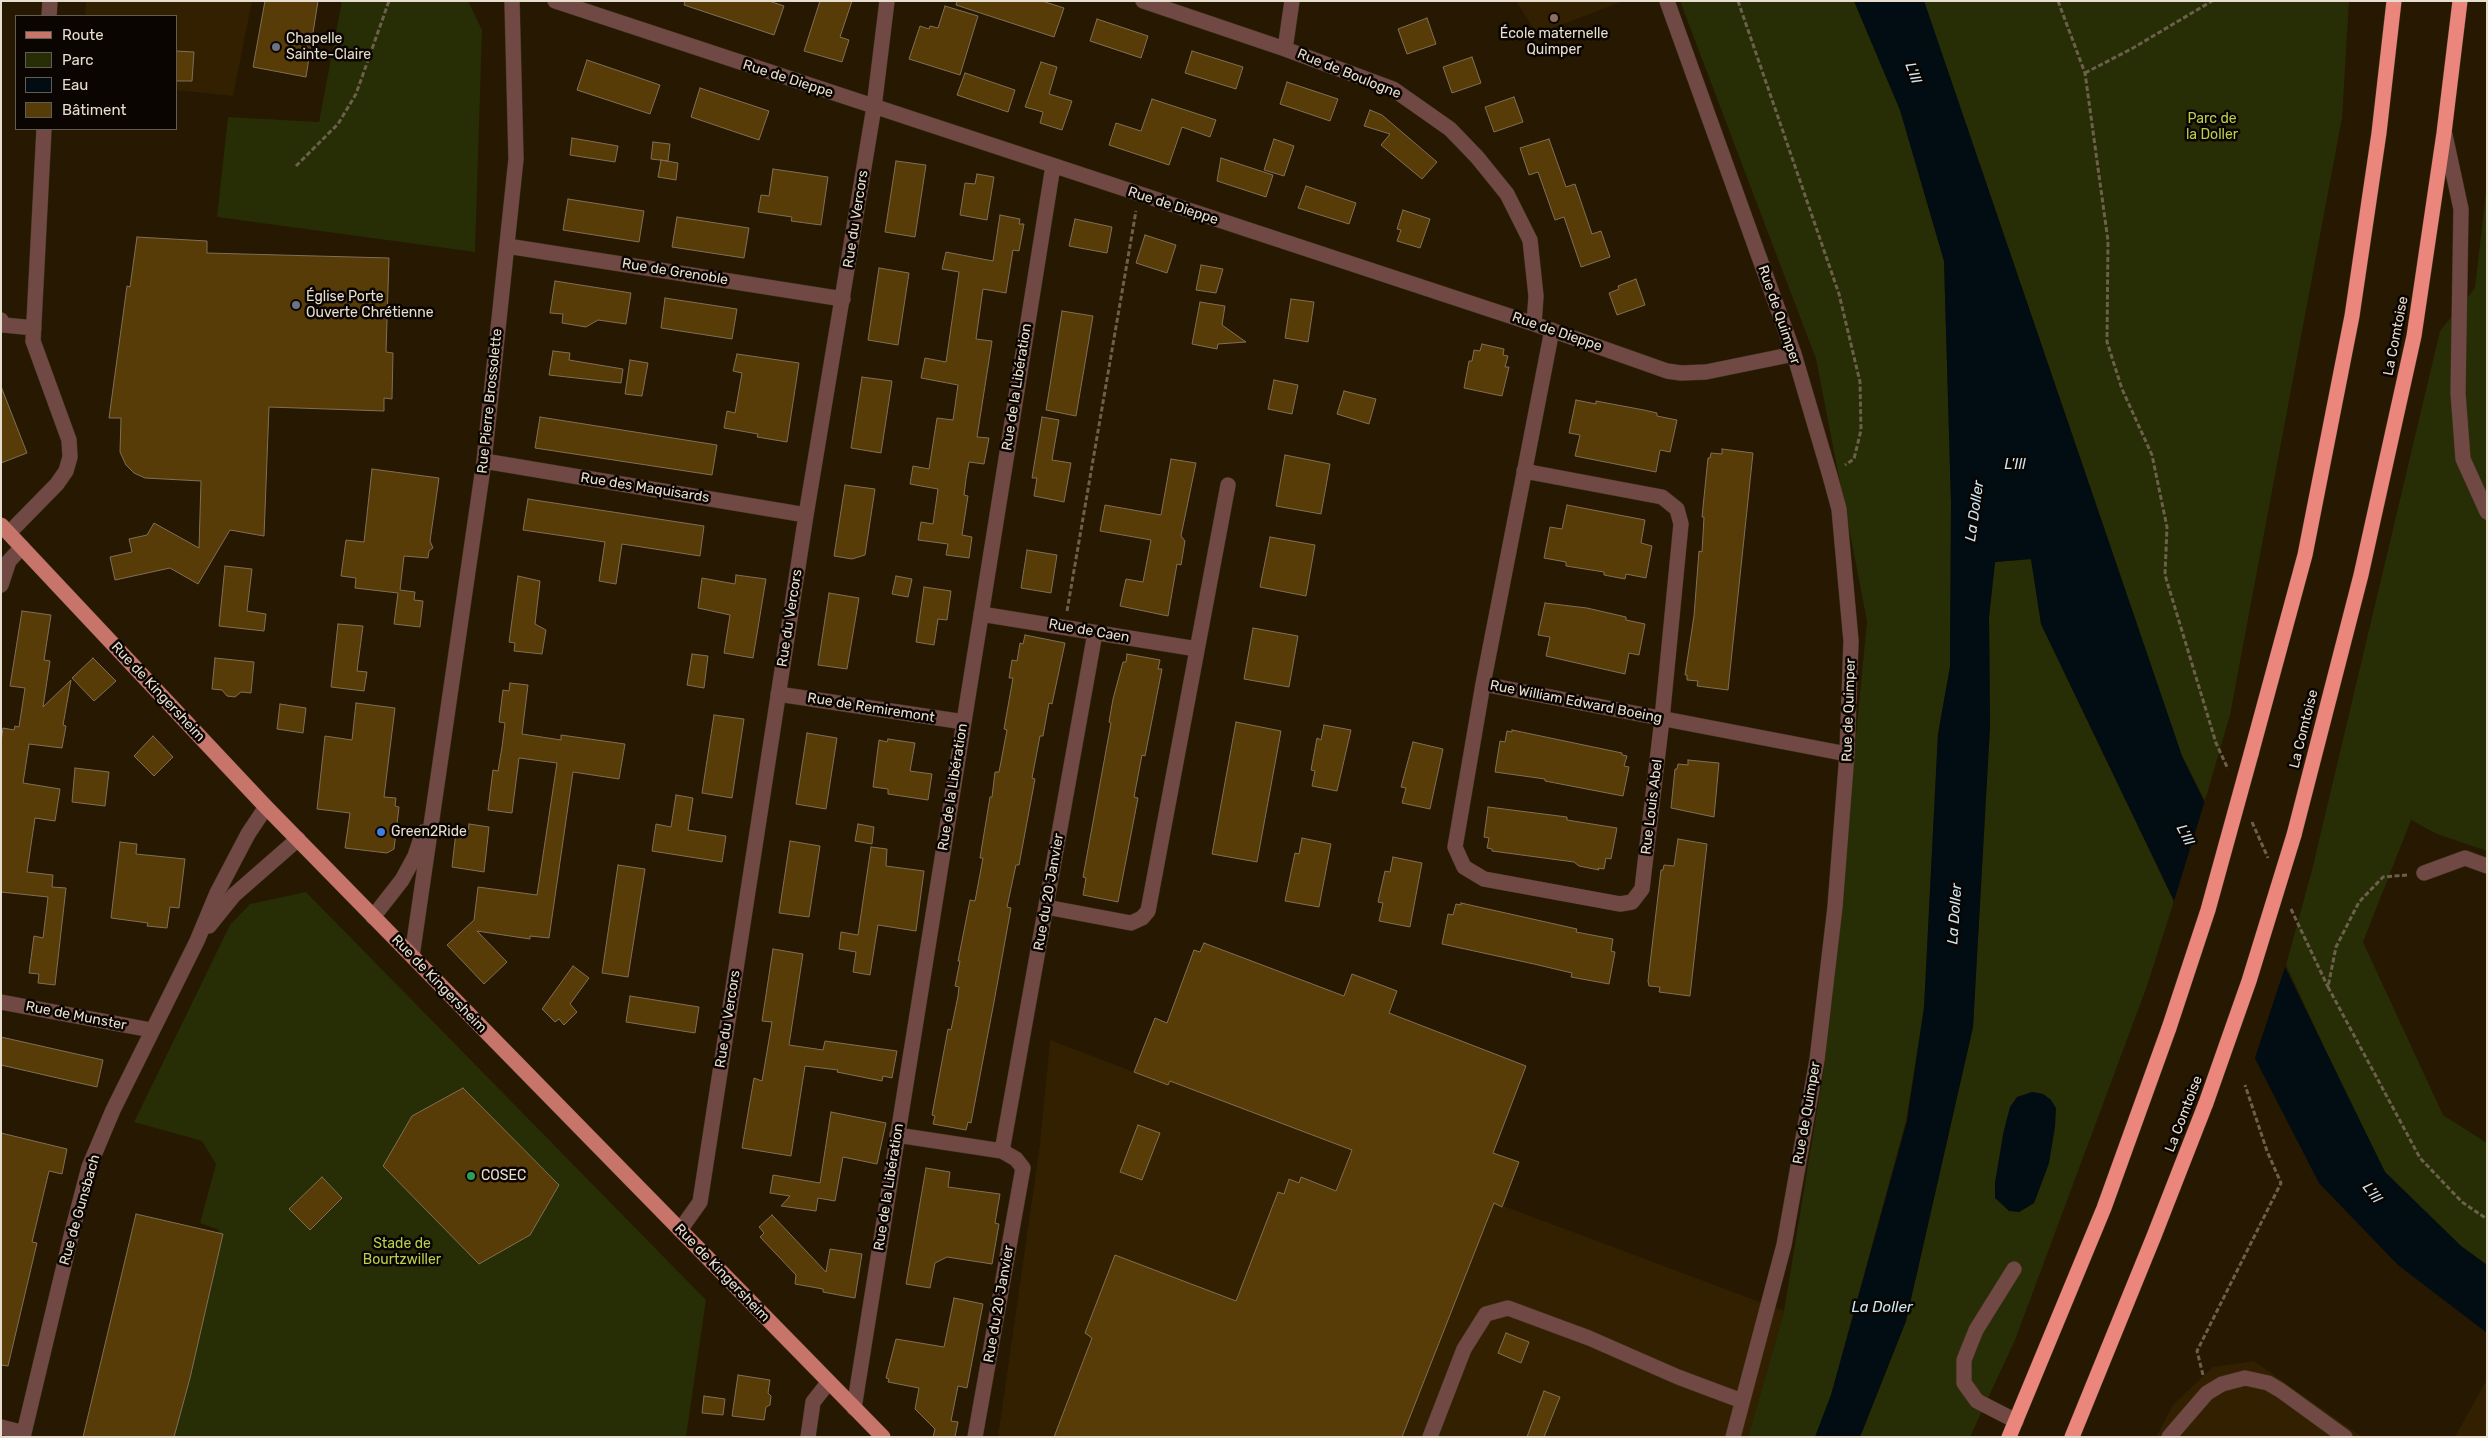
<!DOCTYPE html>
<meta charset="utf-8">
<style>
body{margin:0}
#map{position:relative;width:2488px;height:1438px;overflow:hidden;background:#261801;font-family:Rubik,sans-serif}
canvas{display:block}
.frame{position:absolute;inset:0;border:2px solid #e7decf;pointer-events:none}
.legend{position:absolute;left:15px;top:15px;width:162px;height:115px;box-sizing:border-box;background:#0a0501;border:1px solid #625c53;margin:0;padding:6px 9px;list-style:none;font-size:15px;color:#e7decf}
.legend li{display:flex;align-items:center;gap:10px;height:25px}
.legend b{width:25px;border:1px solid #625c53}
</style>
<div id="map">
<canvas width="2488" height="1438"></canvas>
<div class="frame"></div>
<ul class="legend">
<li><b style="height:6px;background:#c7756b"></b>Route</li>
<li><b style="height:14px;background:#272d04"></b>Parc</li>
<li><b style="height:14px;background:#010d13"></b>Eau</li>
<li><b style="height:14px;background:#583c08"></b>Bâtiment</li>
</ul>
</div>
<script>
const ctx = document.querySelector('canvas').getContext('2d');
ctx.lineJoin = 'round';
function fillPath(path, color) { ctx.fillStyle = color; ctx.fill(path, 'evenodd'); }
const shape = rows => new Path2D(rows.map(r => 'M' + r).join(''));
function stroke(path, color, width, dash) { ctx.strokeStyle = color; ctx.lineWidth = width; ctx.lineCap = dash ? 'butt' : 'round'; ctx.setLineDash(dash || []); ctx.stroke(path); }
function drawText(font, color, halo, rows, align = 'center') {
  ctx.font = font + ' Rubik,sans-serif'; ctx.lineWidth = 5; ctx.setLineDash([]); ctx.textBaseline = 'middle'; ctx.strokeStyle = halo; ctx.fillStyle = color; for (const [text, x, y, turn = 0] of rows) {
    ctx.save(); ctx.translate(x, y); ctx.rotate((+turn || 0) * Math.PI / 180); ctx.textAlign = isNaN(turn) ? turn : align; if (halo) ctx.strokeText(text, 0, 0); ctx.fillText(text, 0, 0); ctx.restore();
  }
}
fillPath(shape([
 [86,1,252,1,233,96,176,90,176,16,85,16],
 [1516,1,1624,1,1537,34],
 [1050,1040,1168,1085,1170,1081,1784,1311,1748,1437,998,1437,1040,1144],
 [2254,1361,2362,1437,2156,1437,2173,1405,2213,1367],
 [2487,1379,2487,1437,2455,1437]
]), '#322001');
fillPath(shape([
 [342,1,468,1,482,30,475,252,217,217,228,117,319,122],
 [1680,1,1854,1,1900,110,1944,261,1951,502,1950,667,1938,734,1924,1008,1906,1121,1831,1395,1815,1437,1748,1437,1784,1311,1824,1068,1867,621,1816,359],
 [1924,1,2349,1,2342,118,2230,715,2205,801,2182,756],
 [2487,182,2487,851,2437,834,2411,820,2363,942,2443,1115,2487,1143,2487,1265,2461,1246,2385,1172,2352,1107,2286,965,2312,870,2440,331,2475,288],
 [2031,559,2041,624,2174,901,2147,986,2015,1340,1970,1437,1860,1437,1906,1321,1973,1027,1990,726,1989,617,1995,562],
 [2032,1092,2043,1094,2051,1100,2049,1163,2034,1203,2019,1212,1995,1183,2004,1130],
 [306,892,706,1300,686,1437,167,1437,219,1230,200,1223,216,1164,202,1141,134,1122,230,925,250,904]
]), '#272d04');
fillPath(shape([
 [1854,1,1924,1,2182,756,2385,1172,2461,1246,2487,1265,2487,1333,2398,1265,2319,1183,2174,901,2041,624,2031,559,1995,562,1989,617,1990,726,1973,1027,1906,1321,1860,1437,1815,1437,1831,1395,1907,1121,1924,1008,1938,734,1950,667,1951,502,1944,261,1900,110],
 [2032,1092,2043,1094,2051,1100,2056,1108,2055,1127,2049,1163,2034,1203,2019,1212,2009,1211,1995,1198,1995,1183,2004,1130,2010,1107,2017,1097]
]), '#010d13');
fillPath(shape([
 [2206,797,2287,961,2254,1061,2173,904]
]), '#261801');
const building = shape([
 [265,1,318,1,306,77,253,67,265,1],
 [685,1,769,1,784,6,774,35,684,5,685,1],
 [820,1,852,1,840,37,849,40,842,62,804,51,820,1],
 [957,1,1042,1,1064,8,1054,37,956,5,957,1],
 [945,6,978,16,960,75,909,59,920,26,929,29,930,26,938,28,945,6],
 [1427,18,1436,44,1407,54,1398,29,1427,18],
 [1097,19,1148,36,1141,58,1090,41,1097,19],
 [176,51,194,52,192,81,176,81,176,51],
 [1192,51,1243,67,1236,89,1185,73,1192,51],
 [1472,57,1481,83,1452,93,1443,67,1472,57],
 [587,60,660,85,650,114,577,90,587,60],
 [1041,62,1057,67,1049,94,1072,101,1062,130,1040,123,1043,112,1025,107,1041,62],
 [965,73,1015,90,1008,112,957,95,965,73],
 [1287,82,1338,99,1330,121,1280,104,1287,82],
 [700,88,769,111,759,140,691,117,700,88],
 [1514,97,1523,122,1494,132,1485,107,1514,97],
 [1152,99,1216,120,1210,137,1182,127,1169,165,1109,145,1116,123,1141,131,1152,99],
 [1370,110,1382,115,1437,162,1422,179,1381,145,1390,134,1364,126,1370,110],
 [572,138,618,146,615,162,570,155,572,138],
 [1274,139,1294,146,1284,176,1264,170,1274,139],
 [1549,139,1566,187,1575,184,1592,234,1601,231,1610,257,1581,267,1564,217,1555,220,1538,172,1529,175,1520,148,1549,139],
 [653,142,670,144,668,161,651,159,653,142],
 [1221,158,1273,175,1266,197,1217,181,1221,158],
 [661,160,678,163,676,180,658,177,661,160],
 [896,161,926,165,915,237,885,232,896,161],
 [773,169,828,177,821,225,791,221,792,217,758,212,761,195,769,196,773,169],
 [977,174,994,177,987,220,960,215,965,183,975,184,977,174],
 [1306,186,1356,203,1349,224,1298,208,1306,186],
 [568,199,644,211,639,242,563,230,568,199],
 [1403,210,1430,219,1420,248,1397,241,1401,230,1397,229,1403,210],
 [1000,215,1020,219,1019,224,1024,224,1019,251,1013,250,1006,293,983,289,976,339,992,341,977,437,989,438,984,464,969,462,966,479,964,495,968,496,962,535,972,537,969,558,946,555,948,544,918,540,921,522,933,524,938,489,910,484,913,466,929,469,937,418,953,420,958,385,921,378,925,358,946,362,959,272,942,269,946,252,993,261,1000,215],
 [677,217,749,228,744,258,672,247,677,217],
 [1075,219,1112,227,1107,253,1069,246,1075,219],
 [1145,235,1176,245,1167,273,1136,263,1145,235],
 [137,237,207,241,207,253,389,258,386,352,393,353,392,399,384,398,384,411,269,407,264,536,230,530,198,584,170,568,115,580,110,557,132,552,129,539,147,535,154,523,199,548,201,481,145,478,134,473,126,465,120,452,121,418,109,418,127,286,130,287,137,237],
 [1201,265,1223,269,1216,293,1196,290,1201,265],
 [879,268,909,273,898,345,868,340,879,268],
 [1636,279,1645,305,1617,315,1609,293,1619,289,1618,286,1636,279],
 [555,281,631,293,626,324,598,320,586,327,562,323,563,314,550,313,555,281],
 [665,298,737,309,732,339,661,328,665,298],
 [1291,299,1314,302,1308,342,1285,338,1291,299],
 [1200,302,1225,306,1222,325,1246,342,1218,344,1217,349,1192,344,1200,302],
 [1062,311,1093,316,1076,416,1046,410,1062,311],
 [1482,344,1504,349,1503,355,1508,356,1505,367,1509,367,1502,396,1464,388,1469,361,1472,361,1474,350,1480,351,1482,344],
 [553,351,570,353,569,360,623,369,621,383,549,375,553,351],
 [737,354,799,363,787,442,757,437,758,434,724,428,727,411,735,413,742,373,733,371,737,354],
 [630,360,648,363,642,396,625,394,630,360],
 [862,377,892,381,881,453,851,448,862,377],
 [1274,380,1298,385,1292,414,1268,409,1274,380],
 [2,389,27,453,1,463,1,390,2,389],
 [1344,391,1376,399,1369,424,1337,414,1344,391],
 [1576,400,1596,404,1596,401,1644,410,1657,413,1657,416,1677,420,1670,452,1660,450,1656,472,1575,456,1580,435,1569,433,1576,400],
 [540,417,717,445,712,475,535,448,540,417],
 [1042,417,1059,420,1052,460,1071,463,1064,502,1034,496,1037,478,1032,478,1042,417],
 [1722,449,1753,453,1728,690,1697,686,1698,681,1687,680,1687,675,1685,675,1694,616,1699,551,1702,552,1704,517,1702,517,1708,458,1710,458,1711,453,1722,454,1722,449],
 [1285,455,1330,464,1321,514,1276,506,1285,455],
 [1171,459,1196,463,1181,536,1185,541,1181,565,1177,564,1168,616,1120,606,1126,579,1143,582,1151,540,1100,531,1105,505,1161,515,1171,459],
 [372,469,439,478,430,541,433,548,429,551,428,558,404,556,400,590,415,592,414,600,423,601,420,627,394,624,398,593,355,588,356,578,341,576,346,540,364,542,372,469],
 [845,485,875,489,865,555,852,559,834,556,845,485],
 [528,499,704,526,700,556,622,544,616,584,599,581,605,542,523,530,528,499],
 [1567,505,1645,520,1641,543,1652,546,1646,578,1626,574,1625,579,1604,575,1604,572,1566,566,1566,562,1544,558,1550,527,1562,529,1567,505],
 [1270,537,1315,545,1306,596,1260,587,1270,537],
 [1027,550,1057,555,1051,593,1021,588,1027,550],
 [225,566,252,569,247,611,266,614,264,631,219,626,225,566],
 [736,575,766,579,753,658,724,653,730,615,698,608,702,578,735,584,736,575],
 [518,576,540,581,535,624,546,630,542,654,514,651,515,643,509,642,518,576],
 [896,576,912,579,908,597,892,594,896,576],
 [924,587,951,591,947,620,938,619,934,645,916,642,924,587],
 [829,593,859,598,847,669,818,665,829,593],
 [1545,603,1587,608,1626,617,1626,620,1645,624,1639,655,1629,653,1625,674,1546,656,1550,637,1538,635,1545,603],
 [22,611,51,615,44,660,50,661,43,707,71,680,63,725,66,726,62,748,29,744,23,783,60,789,55,821,35,818,27,872,53,875,52,887,66,888,55,985,38,983,39,974,29,973,34,936,43,938,48,897,1,892,1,742,3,728,14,730,15,726,19,727,25,688,10,686,22,611],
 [338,624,363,626,357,671,367,672,364,691,331,687,338,624],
 [1253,628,1298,636,1289,687,1244,679,1253,628],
 [1025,635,1065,643,1052,704,1049,703,1043,736,1040,736,1032,778,1035,779,1019,865,1016,865,1007,907,1011,908,994,1002,971,1123,968,1122,966,1130,933,1124,935,1116,932,1115,948,1029,951,1030,958,996,959,987,955,986,960,961,958,961,970,900,975,901,983,858,980,858,990,797,992,797,995,772,999,772,1007,730,1004,729,1013,678,1009,678,1012,660,1017,661,1020,643,1023,644,1025,635],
 [692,654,708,656,704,688,687,685,692,654],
 [1127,654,1160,660,1158,669,1162,669,1145,756,1142,755,1134,797,1138,798,1118,902,1083,895,1086,878,1083,877,1111,723,1109,722,1113,699,1123,662,1126,662,1127,654],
 [93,658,116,681,94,701,72,678,93,658],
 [215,658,254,662,251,693,241,692,235,697,227,696,222,690,212,689,215,658],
 [510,683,528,685,522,734,561,740,561,735,625,744,619,779,573,772,549,938,530,936,530,939,477,931,507,962,484,984,447,945,474,920,478,887,537,895,557,763,519,758,512,813,488,810,493,770,498,771,502,747,505,723,499,722,503,690,509,691,510,683],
 [356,703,395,708,384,797,396,798,395,806,399,807,394,849,387,853,345,848,350,813,317,809,325,736,352,740,356,703],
 [280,704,306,708,303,733,277,729,280,704],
 [714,715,744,719,732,798,702,793,714,715],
 [1236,722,1281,731,1257,862,1212,854,1236,722],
 [1324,725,1351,730,1337,791,1312,786,1315,771,1311,770,1317,738,1321,740,1324,725],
 [1512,730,1622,753,1622,755,1627,756,1624,766,1629,767,1623,796,1545,781,1545,779,1495,772,1500,741,1505,742,1507,731,1512,732,1512,730],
 [807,733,837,738,826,809,796,804,807,733],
 [153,736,173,757,154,776,134,756,153,736],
 [888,739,915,743,910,771,932,774,928,800,888,794,888,789,873,787,879,740,887,742,888,739],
 [1413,742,1443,749,1430,809,1402,803,1406,788,1401,787,1413,742],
 [1688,760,1719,763,1714,817,1671,808,1675,769,1677,769,1678,764,1688,765,1688,760],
 [75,768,109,772,105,806,72,802,75,768],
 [676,795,693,798,688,830,726,836,722,862,652,851,656,824,671,827,676,795],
 [1488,807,1567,817,1567,820,1617,828,1611,859,1606,858,1604,869,1598,868,1599,870,1579,866,1574,862,1492,851,1492,849,1487,848,1489,838,1484,837,1488,807],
 [469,824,489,827,484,872,452,867,456,832,468,834,469,824],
 [858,824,874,827,872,844,855,841,858,824],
 [1302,838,1331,844,1319,907,1285,901,1295,853,1299,854,1302,838],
 [1678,839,1707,844,1690,996,1659,992,1660,987,1649,986,1648,981,1661,870,1663,870,1664,865,1674,866,1678,839],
 [790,841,820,846,809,917,779,913,790,841],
 [120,842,137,844,136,854,185,859,179,908,170,907,167,928,147,926,148,923,111,918,120,842],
 [871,847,887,849,886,866,924,871,916,931,878,925,870,975,853,972,856,952,839,949,841,932,858,935,871,847],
 [1393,857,1422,863,1410,927,1379,921,1383,903,1378,902,1385,871,1390,872,1393,857],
 [618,865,645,869,628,977,602,973,618,865],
 [1461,903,1577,929,1576,932,1613,939,1611,951,1615,952,1609,984,1571,977,1572,973,1534,964,1442,944,1448,914,1453,915,1456,904,1461,905,1461,903],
 [1204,943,1344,996,1352,974,1397,991,1389,1013,1526,1066,1493,1153,1519,1162,1502,1207,1494,1203,1402,1437,1054,1437,1092,1338,1085,1333,1115,1255,1236,1301,1278,1192,1284,1194,1289,1179,1299,1183,1301,1177,1336,1191,1352,1150,1170,1081,1168,1085,1134,1072,1155,1018,1167,1023,1194,950,1200,952,1204,943],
 [773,949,803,954,789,1045,823,1050,825,1041,897,1051,892,1078,883,1076,882,1081,837,1072,838,1070,805,1066,791,1156,742,1148,754,1078,762,1081,772,1022,762,1021,773,949],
 [573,966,589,978,570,1004,577,1012,564,1025,559,1019,555,1022,542,1009,573,966],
 [630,996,699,1007,695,1033,626,1022,630,996],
 [1,1037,103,1060,97,1087,1,1065,1,1037],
 [463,1088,559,1185,530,1235,479,1264,383,1166,412,1116,463,1088],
 [831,1112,886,1123,877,1164,843,1157,835,1201,818,1198,816,1211,781,1206,790,1196,770,1193,773,1175,820,1183,831,1112],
 [1138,1125,1160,1133,1142,1180,1120,1172,1138,1125],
 [1,1133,67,1149,62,1174,49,1171,32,1242,37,1243,8,1366,1,1365,1,1133],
 [926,1168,950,1172,948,1187,1000,1194,995,1223,999,1224,992,1264,947,1257,935,1263,930,1288,906,1284,926,1168],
 [322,1177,342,1198,310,1230,289,1209,322,1177],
 [136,1214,223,1234,190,1378,174,1437,83,1437,136,1214],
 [772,1215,826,1272,830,1249,862,1254,855,1298,823,1292,823,1289,795,1284,796,1275,760,1237,764,1233,759,1227,772,1215],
 [954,1298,983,1304,967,1388,958,1386,951,1421,958,1422,955,1437,933,1437,935,1429,915,1409,919,1388,888,1382,889,1379,886,1378,896,1339,944,1347,954,1298],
 [1506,1333,1529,1342,1521,1363,1498,1353,1506,1333],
 [738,1375,770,1380,768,1393,771,1396,770,1405,766,1407,764,1420,732,1416,738,1375],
 [1544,1391,1560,1397,1544,1437,1527,1437,1544,1391],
 [704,1396,725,1399,723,1415,702,1413,704,1396]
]);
fillPath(building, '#583c08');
stroke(building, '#816f55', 1);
const minor = shape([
 [555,1,1534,324,1667,371,1681,373,1706,372,1794,354],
 [1143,1,1285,49,1393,89,1450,129,1477,157,1507,194,1530,240,1536,296,1534,324],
 [1667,1,1794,354,1830,476,1839,509,1851,641,1847,754,1835,907,1817,1060,1784,1245,1733,1437],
 [49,16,50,1],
 [1285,49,1292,1],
 [2445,135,2461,209,2458,393,2463,459,2487,512],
 [507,246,843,299],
 [1,320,4,325,34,328],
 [1552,330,1483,684,1847,754],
 [484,461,806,515],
 [9,533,57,484,66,471,70,457,69,440,33,341,44,129],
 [1,585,9,561,22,547],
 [981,614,1197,649],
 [1483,684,1455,847,1464,867,1484,879,1620,904,1632,902,1642,889,1662,719,1681,524,1677,509,1662,497,1524,471],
 [778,694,964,722],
 [2424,873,2465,858,2487,866],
 [1046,907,1131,923,1142,918,1148,911,1228,485],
 [373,917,402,880,415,856,423,832],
 [209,926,234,895,298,839],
 [412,956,484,461,516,159,512,1],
 [1,1002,151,1030],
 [897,1135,1002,1151],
 [680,1230,700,1202,806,515,874,107,887,1],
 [2014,1269,1976,1330,1964,1360,1964,1383,1977,1401,2016,1421],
 [854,1408,1053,166],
 [1,1427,24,1433],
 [23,1437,73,1228,89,1167,113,1110,197,941,217,893,248,834,266,807],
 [808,1437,813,1402,828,1383],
 [975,1437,1023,1168,1016,1159,1002,1151,1095,633],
 [1430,1437,1464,1349,1486,1314,1508,1308,1589,1338,1678,1377,1742,1401],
 [2169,1437,2207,1393,2222,1384,2245,1378,2268,1383,2280,1390,2345,1437]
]);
const major = shape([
 [1,525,266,807,883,1437]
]);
const highway = shape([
 [2251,754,2305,555,2352,316,2379,133,2394,1],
 [2294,835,2361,575,2414,336,2444,133,2460,1],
 [2009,1437,2104,1208,2169,1028],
 [2072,1437,2154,1236,2206,1103]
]);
stroke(minor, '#41341e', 16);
stroke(major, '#41341e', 16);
stroke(highway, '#41341e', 16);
stroke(shape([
 [1738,1,1839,294,1860,382,1861,430,1854,459,1845,465],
 [2058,1,2085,73,2108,241,2107,342,2122,389,2152,455,2167,527,2165,575,2216,743,2228,769],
 [2085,73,2133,48,2212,1],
 [296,166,338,124,356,94,389,1],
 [1067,611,1136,211],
 [2252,822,2268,858],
 [2407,875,2383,877,2359,902,2336,947,2328,987,2420,1158,2462,1202,2487,1219],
 [2291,909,2328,987],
 [2203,1375,2197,1351,2281,1183,2267,1151,2245,1085]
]), '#6c604c', 3, [5, 2.5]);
stroke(minor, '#714944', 15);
stroke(major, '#c7756b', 15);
stroke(highway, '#ea867b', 15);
const highwayBridge = shape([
 [2169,1028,2208,910,2251,754],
 [2206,1103,2249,981,2294,835]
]);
stroke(highwayBridge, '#41341e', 16, []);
stroke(highwayBridge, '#ea867b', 15);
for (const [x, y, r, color] of [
 [1554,18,5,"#8d6e63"],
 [276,47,5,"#6b7280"],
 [296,305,5,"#6b7280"],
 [381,832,5,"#3f7fe0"],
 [471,1176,5,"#2e9e5b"]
]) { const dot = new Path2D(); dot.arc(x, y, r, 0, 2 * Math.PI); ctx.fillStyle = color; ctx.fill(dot); stroke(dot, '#0a0501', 2); }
drawText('14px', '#e7decf', '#0a0501', [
 ["École maternelle",1554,34,"center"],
 ["Quimper",1554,50,"center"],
 ["Chapelle",286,39],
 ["Sainte-Claire",286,55],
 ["Église Porte",306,297],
 ["Ouverte Chrétienne",306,313],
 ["Green2Ride",391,832],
 ["COSEC",481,1176]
], 'left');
drawText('14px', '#e7decf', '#0a0501', [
 ["Rue de Boulogne",1349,74,22],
 ["Rue de Dieppe",788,79,18],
 ["Rue de Dieppe",1173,206,18],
 ["Rue du Vercors",856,219,-81],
 ["Rue de Grenoble",675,272,9],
 ["Rue de Quimper",1779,315,71],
 ["Rue de Dieppe",1557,332,19],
 ["La Comtoise",2396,336,-79],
 ["Rue de la Libération",1017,387,-81],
 ["Rue Pierre Brossolette",490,401,-84],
 ["Rue des Maquisards",645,488,9],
 ["Rue du Vercors",790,618,-81],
 ["Rue de Caen",1089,631,10],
 ["Rue de Kingersheim",158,692,47],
 ["Rue William Edward Boeing",1576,702,11],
 ["Rue de Remiremont",871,708,9],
 ["Rue de Quimper",1849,710,-88],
 ["La Comtoise",2304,729,-76],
 ["Rue de la Libération",953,787,-81],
 ["Rue Louis Abel",1652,807,-83],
 ["Rue du 20 Janvier",1049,892,-80],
 ["Rue de Kingersheim",439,984,46],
 ["Rue de Munster",76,1016,11],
 ["Rue du Vercors",728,1019,-81],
 ["Rue de Quimper",1807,1113,-80],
 ["La Comtoise",2184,1114,-69],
 ["Rue de la Libération",889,1187,-81],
 ["Rue de Gunsbach",80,1210,-74],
 ["Rue de Kingersheim",722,1273,46],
 ["Rue du 20 Janvier",999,1304,-80]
]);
drawText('14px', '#b9cf4f', '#0a0501', [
 ["Parc de",2212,119],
 ["la Doller",2212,135],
 ["Stade de",402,1244],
 ["Bourtzwiller",402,1260]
]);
drawText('italic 15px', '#cce5f1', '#0a0501', [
 ["L'Ill",1913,73,70],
 ["L'Ill",2015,465],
 ["La Doller",1975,511,-82],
 ["L'Ill",2185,835,63],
 ["La Doller",1955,914,-86],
 ["L'Ill",2372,1193,53],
 ["La Doller",1882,1308]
]);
</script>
